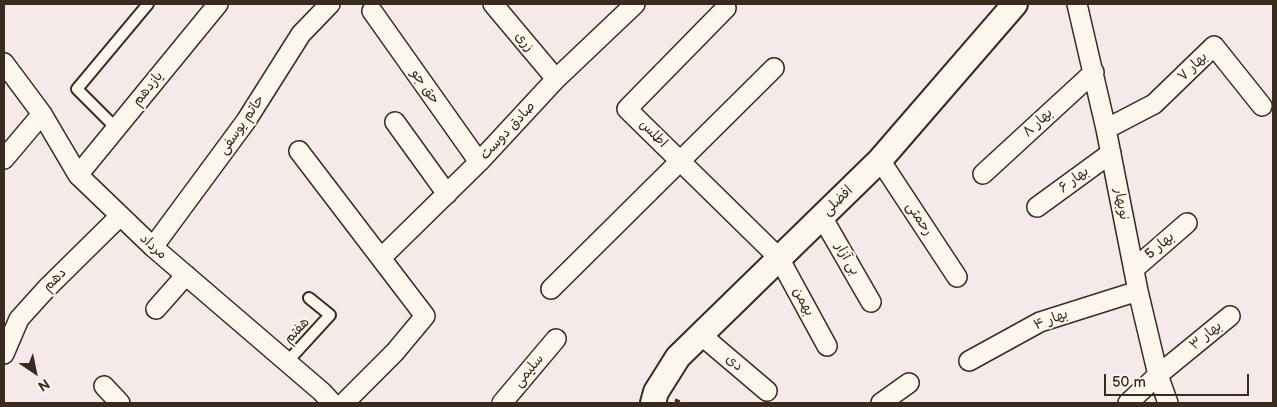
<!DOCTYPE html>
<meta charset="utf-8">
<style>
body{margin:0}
#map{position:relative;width:1277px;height:407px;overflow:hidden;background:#f5eae9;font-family:"Balsamiq Sans",sans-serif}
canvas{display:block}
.frame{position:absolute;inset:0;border:5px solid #3b2a1e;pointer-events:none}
.north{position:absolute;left:10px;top:347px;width:50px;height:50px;-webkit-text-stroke:4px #fbf7ec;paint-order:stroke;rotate:146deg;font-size:14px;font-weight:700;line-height:20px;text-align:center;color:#3b2a1e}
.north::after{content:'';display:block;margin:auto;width:18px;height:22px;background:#3b2a1e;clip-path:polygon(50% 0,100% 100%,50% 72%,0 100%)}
.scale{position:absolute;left:1104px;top:374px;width:145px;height:22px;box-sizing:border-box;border:2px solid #3b2a1e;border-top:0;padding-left:6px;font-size:15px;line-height:18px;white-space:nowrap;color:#3b2a1e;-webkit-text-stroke:4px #fbf7ec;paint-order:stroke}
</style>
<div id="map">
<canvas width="1277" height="407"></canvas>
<div class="frame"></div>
<div class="north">N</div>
<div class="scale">50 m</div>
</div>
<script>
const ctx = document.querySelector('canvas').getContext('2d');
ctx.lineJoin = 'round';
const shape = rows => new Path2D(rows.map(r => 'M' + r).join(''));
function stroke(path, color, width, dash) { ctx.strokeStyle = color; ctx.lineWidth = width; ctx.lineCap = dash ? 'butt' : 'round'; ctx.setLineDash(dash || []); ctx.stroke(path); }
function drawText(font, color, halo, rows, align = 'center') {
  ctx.font = font + ' "Balsamiq Sans","Playpen Sans Arabic",sans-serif'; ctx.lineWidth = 4; ctx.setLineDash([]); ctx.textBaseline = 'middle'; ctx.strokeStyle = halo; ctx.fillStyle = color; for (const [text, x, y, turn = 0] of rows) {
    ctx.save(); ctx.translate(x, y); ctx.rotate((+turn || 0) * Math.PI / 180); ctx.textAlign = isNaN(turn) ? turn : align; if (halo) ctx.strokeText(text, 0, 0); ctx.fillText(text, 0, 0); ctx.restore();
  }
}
const service = shape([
 [116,128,77,89,148,4],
 [287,362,330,315,309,298]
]);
const minor = shape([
 [493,4,556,79],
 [1077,4,1106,129,1138,291,1158,375,1168,403],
 [726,8,627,109,779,258,827,346],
 [372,11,479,162],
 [4,63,42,114,78,175,153,247,322,392,332,403],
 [395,122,447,194],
 [1106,129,1154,104,1214,46,1262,106],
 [299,151,425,316,395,352,344,403],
 [4,159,42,114],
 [880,160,957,277],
 [983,174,1094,72],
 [78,175,218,4],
 [1037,207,1111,153],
 [822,217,871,302],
 [153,247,246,121,301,34,330,4],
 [381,258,479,162,556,79,635,4],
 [1134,269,1187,223],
 [551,289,774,68],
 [156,309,186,275],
 [701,335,767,391],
 [4,354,19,319,47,288,120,216],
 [969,361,1040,322,1138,291],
 [104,386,120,403],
 [502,403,556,339],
 [881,403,909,383],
 [1128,403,1158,375,1230,316]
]);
const tertiary = shape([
 [653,403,656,392,678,357,880,160,1015,4]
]);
stroke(service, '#3b2a1e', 14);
stroke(minor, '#3b2a1e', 22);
stroke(tertiary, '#3b2a1e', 28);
stroke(shape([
 [675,400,683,403]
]), '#3b2a1e', 3, [5, 4]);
stroke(service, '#fbf7ec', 10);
stroke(minor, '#fbf7ec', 19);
stroke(tertiary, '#fbf7ec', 24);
drawText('14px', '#3b2a1e', '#fbf7ec', [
 ["زری",524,42,49],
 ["بهار ۷",1193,67,-44],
 ["حق جو",425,87,55],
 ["یازدهم",148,89,-51],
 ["بهار ۸",1038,123,-43],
 ["حاتم یوسفی",242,125,-55],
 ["صادق دوست",508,131,-47],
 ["اطلس",653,134,45],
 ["بهار ۶",1074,180,-37],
 ["افضلی",838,201,-44],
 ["نوبهار",1121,204,79],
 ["رحمتی",919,219,57],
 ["بهار 5",1160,246,-41],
 ["مرداد",153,247,42],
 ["بی آزار",847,259,60],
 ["دهم",55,280,-45],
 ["بهمن",803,302,62],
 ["بهار ۴",1051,320,-21],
 ["هفتم",297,331,-47],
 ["بهار ۳",1206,336,-39],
 ["دی",734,363,40],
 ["سلیمی",529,371,-50]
]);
</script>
